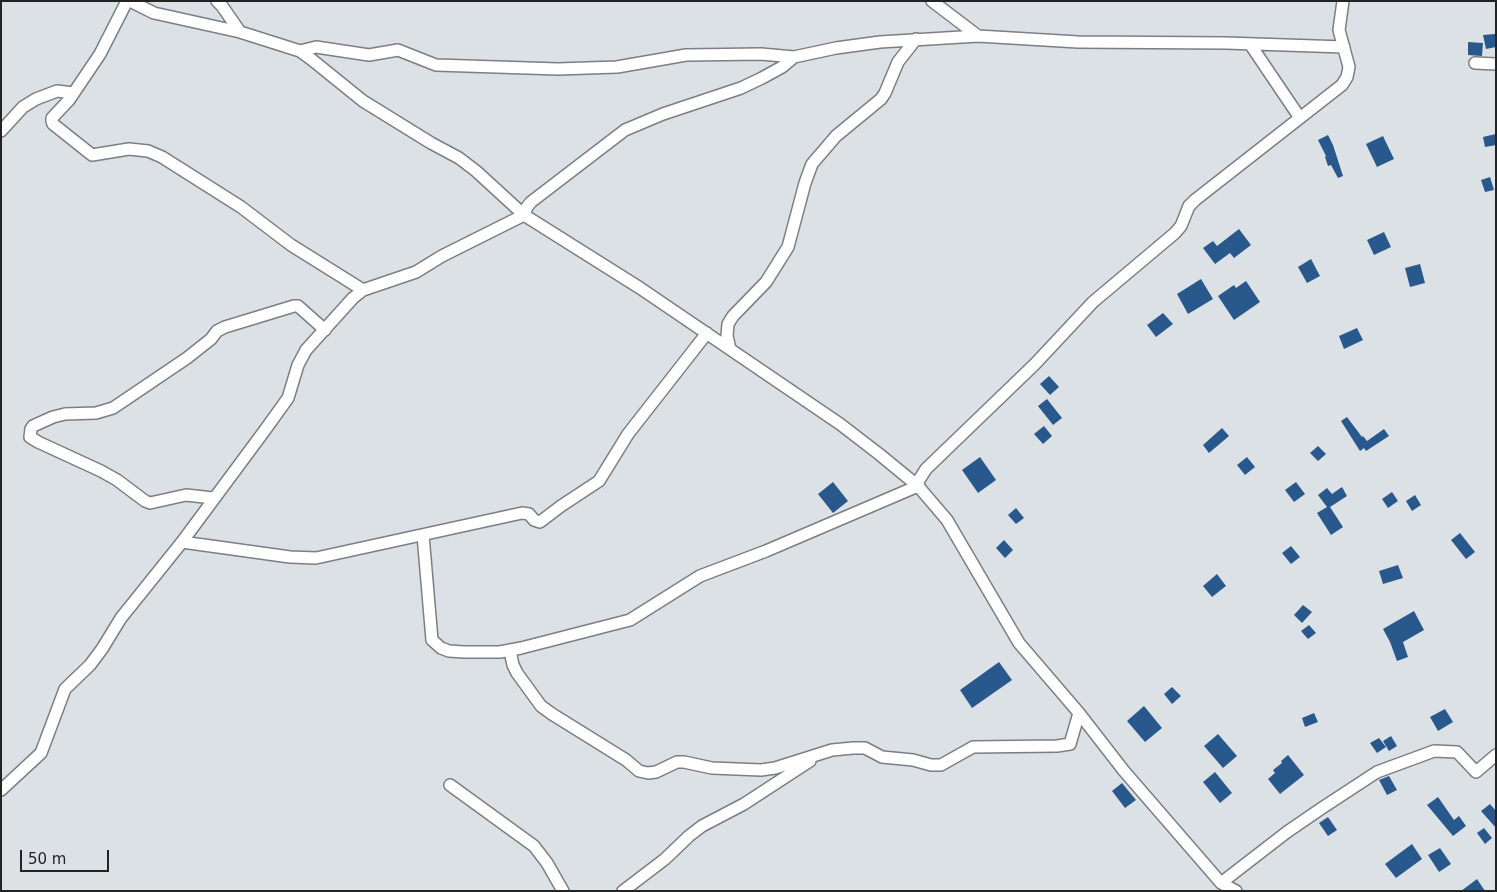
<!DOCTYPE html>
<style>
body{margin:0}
#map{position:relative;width:1497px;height:892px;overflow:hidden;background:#dce1e6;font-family:"DejaVu Sans",sans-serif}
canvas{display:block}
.frame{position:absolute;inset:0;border:2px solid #212325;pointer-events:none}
.scale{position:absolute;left:20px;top:850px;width:89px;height:22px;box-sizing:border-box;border:2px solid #212325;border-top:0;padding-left:6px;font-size:15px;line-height:18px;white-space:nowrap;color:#212325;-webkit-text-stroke:4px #dce1e6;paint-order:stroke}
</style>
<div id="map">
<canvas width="1497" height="892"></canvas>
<div class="frame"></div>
<div class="scale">50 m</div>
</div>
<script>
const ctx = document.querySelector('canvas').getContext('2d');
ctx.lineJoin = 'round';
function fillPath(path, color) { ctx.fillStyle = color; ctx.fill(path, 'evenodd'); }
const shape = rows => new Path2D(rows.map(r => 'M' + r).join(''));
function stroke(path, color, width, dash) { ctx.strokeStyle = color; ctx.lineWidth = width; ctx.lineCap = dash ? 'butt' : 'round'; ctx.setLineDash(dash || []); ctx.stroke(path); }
fillPath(shape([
 [1495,34,1496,47,1486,49,1483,35],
 [1468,42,1483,43,1482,56,1468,55],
 [1496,134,1496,145,1485,147,1483,137],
 [1328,135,1333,145,1343,176,1338,178,1331,165,1328,166,1325,157,1326,156,1318,140],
 [1383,136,1394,159,1377,167,1366,144],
 [1490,177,1494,190,1485,192,1481,180],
 [1239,229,1251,245,1234,258,1230,253,1215,264,1203,248,1213,241,1217,246],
 [1384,232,1391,247,1374,255,1367,240],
 [1311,259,1320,276,1307,283,1298,267],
 [1420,264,1425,283,1410,287,1405,268],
 [1201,279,1213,299,1188,314,1177,294],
 [1246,281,1260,302,1234,320,1218,296,1234,285,1236,288],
 [1163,313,1173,324,1156,337,1147,325],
 [1357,328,1363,340,1344,349,1339,336],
 [1049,376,1059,387,1050,395,1040,384],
 [1047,399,1062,418,1053,425,1038,406],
 [1347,417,1362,437,1363,436,1367,441,1384,429,1389,436,1366,451,1364,448,1360,451,1341,421],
 [1044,426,1052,436,1043,444,1034,434],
 [1222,428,1229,436,1209,453,1203,445],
 [1318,446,1326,454,1318,461,1310,453],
 [980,457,996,480,978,493,962,470],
 [1247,457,1255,467,1245,475,1237,465],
 [833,482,848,501,833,513,818,494],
 [1296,482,1305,494,1294,502,1285,490],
 [1342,487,1347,496,1330,507,1343,527,1331,535,1317,513,1327,507,1318,495,1327,488,1332,494],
 [1392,492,1398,501,1388,508,1382,499],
 [1415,495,1421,505,1412,511,1406,501],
 [1016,508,1024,518,1016,524,1008,515],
 [1460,533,1475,552,1466,559,1451,540],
 [1004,540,1013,550,1005,558,996,548],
 [1291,546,1300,557,1291,564,1282,553],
 [1398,565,1403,578,1383,584,1379,571],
 [1217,574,1226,586,1212,597,1203,586],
 [1303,605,1312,612,1302,623,1294,615],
 [1414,611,1424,630,1403,642,1408,657,1397,661,1390,642,1383,629],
 [1309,625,1316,633,1308,639,1301,631],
 [999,662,1012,680,972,708,960,690],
 [1172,687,1181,696,1172,704,1164,694],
 [1144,706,1162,728,1145,742,1127,721],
 [1445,709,1453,722,1438,731,1430,717],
 [1314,713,1318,722,1305,727,1302,718],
 [1218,734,1237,756,1223,768,1204,746],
 [1391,736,1397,746,1389,751,1383,741],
 [1379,738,1386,747,1377,753,1370,743],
 [1288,755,1304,775,1280,794,1268,779,1275,773,1273,770,1282,763,1281,761],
 [1215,772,1232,793,1220,803,1203,782],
 [1389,776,1397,790,1387,795,1379,780],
 [1122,783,1136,800,1125,808,1112,791],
 [1438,797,1454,820,1459,816,1466,826,1453,836,1427,805],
 [1490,804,1496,811,1496,828,1481,811],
 [1328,817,1337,830,1328,836,1319,823],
 [1484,828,1492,838,1485,844,1477,833],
 [1412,844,1422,859,1396,878,1385,864],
 [1440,848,1451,864,1439,872,1428,855],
 [1477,879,1485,891,1461,891]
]), '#29598c');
const minor = shape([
 [127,1,100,54,69,100,52,118,52,121,53,124,92,155,129,149,148,151,162,157,241,207,291,245,363,290],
 [130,1,154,13,240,32,300,51,311,59,363,101,431,143,459,158,476,171,524,215,640,288,840,424,879,454,918,486,947,520,1019,643,1079,713,1124,771,1221,883,1236,891],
 [217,1,222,6,240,32],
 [932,1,978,36],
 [1250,44,1300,118],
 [300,51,316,47,369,55,398,50,436,65,558,69,617,67,686,55,761,54,794,57,836,48,880,42,978,36,1078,42,1226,43,1344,47],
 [1475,63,1496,64],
 [1,131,23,107,36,99,57,91,73,93],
 [730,349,727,336,728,324,733,316,766,282,788,247,805,183,812,164,836,136,881,99,885,93,898,62,916,39],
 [213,498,186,495,150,503,145,501,117,480,101,471,38,442,30,437,31,429,33,426,53,417,65,414,96,413,113,408,187,358,211,339,217,331,225,327,294,306,298,306,325,330],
 [423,535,432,640,441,648,449,651,464,652,500,652,521,648,630,620,700,576,766,551,918,486,919,480,926,469,1035,364,1093,302,1175,233,1181,226,1189,206,1195,200,1342,85,1347,77,1349,67,1339,30,1343,1],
 [182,542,290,557,316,558,522,513,529,514,534,520,540,522,561,506,599,481,628,434,707,333],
 [510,651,513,665,517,673,541,706,552,714,626,760,639,771,648,773,656,772,677,762,684,762,712,768,761,770,775,768,832,750,853,748,865,748,882,757,913,760,931,765,941,765,973,747,1057,746,1070,744,1079,713],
 [450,785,534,846,547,863,563,891],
 [1,790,41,753,65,689,90,665,102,649,121,618,182,542,265,430,288,398,298,365,306,350,353,298,363,290,416,272,442,256,524,215,527,207,531,202,625,130,663,114,741,88,762,78,782,67,794,57],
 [1221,883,1287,832,1322,808,1377,772,1434,751,1457,752,1476,772,1496,755],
 [623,891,665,859,689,836,702,826,744,804,810,761]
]);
stroke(minor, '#7b7f84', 14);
stroke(minor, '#fff', 11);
</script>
